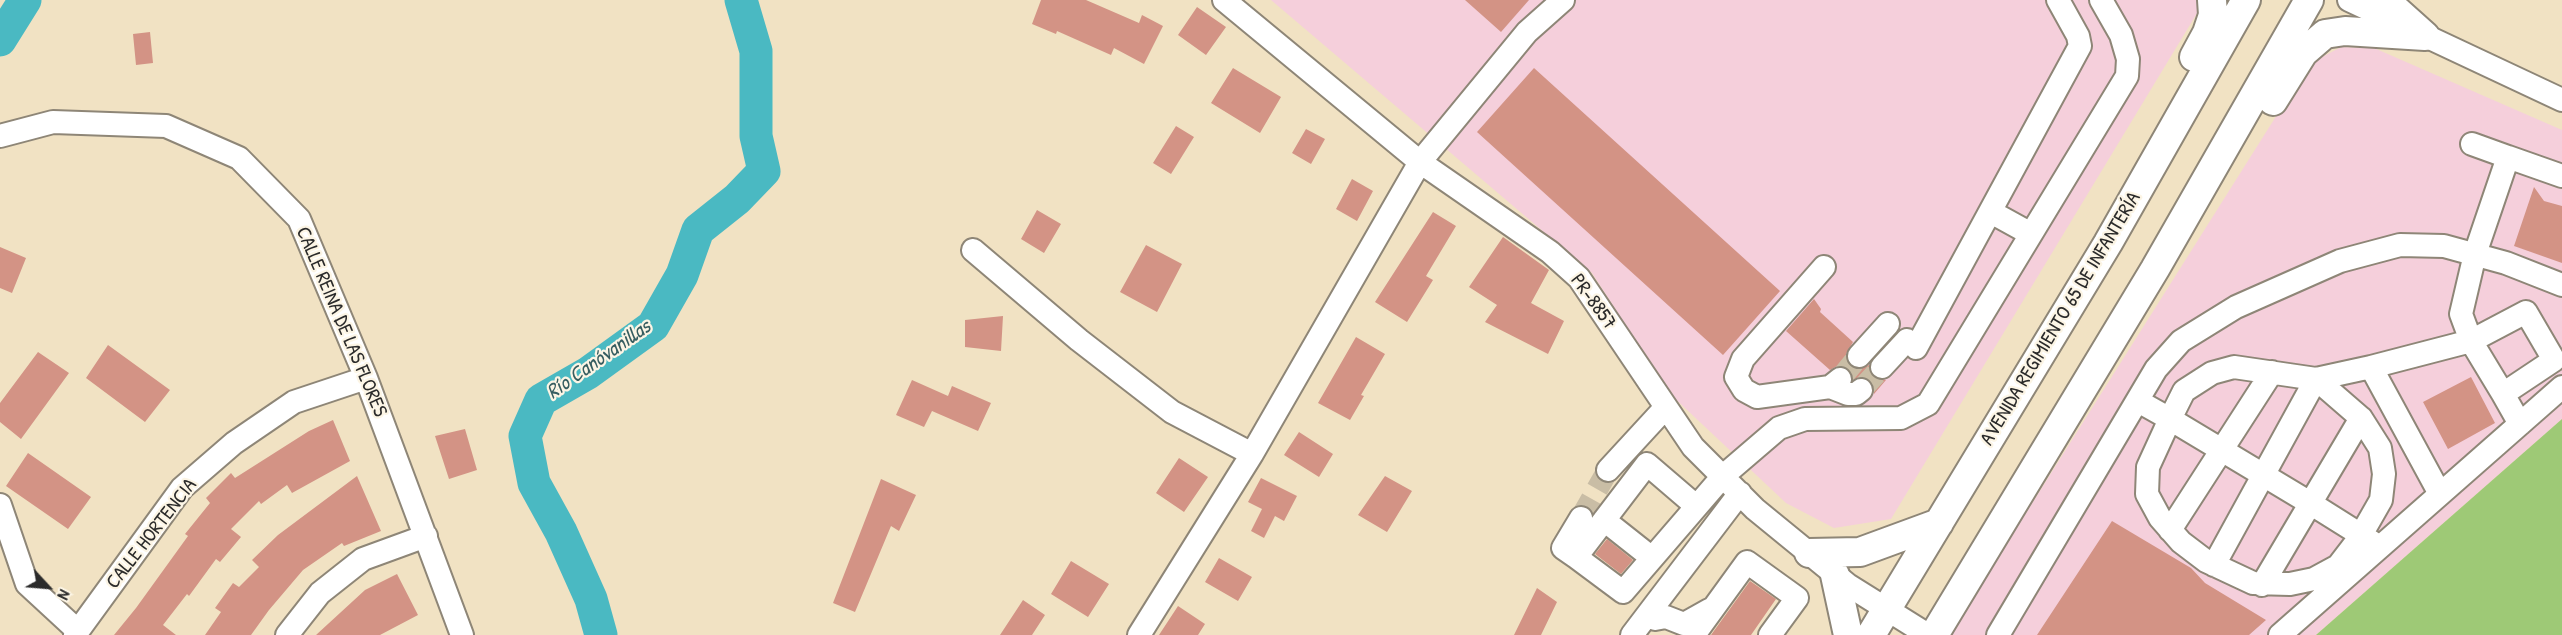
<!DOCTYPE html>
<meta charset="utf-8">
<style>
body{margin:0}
#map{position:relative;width:2562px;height:635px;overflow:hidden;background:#f1e2c3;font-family:"Patrick Hand",sans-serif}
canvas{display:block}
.north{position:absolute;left:18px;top:557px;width:60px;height:60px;-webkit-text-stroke:4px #fcf5e5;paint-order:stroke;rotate:116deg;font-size:16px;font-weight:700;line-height:24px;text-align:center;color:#2b2b2b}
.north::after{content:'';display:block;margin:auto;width:21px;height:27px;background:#2b2b2b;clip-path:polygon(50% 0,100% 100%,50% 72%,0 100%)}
</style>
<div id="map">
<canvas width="2562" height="635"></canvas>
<div class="north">N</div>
</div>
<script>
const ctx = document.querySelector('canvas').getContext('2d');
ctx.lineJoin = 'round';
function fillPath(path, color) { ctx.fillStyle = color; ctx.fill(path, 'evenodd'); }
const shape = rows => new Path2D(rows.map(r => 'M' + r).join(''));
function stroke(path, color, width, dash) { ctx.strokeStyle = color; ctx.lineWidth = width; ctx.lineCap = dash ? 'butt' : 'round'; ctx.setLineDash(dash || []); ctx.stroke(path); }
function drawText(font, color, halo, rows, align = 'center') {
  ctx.font = font + ' "Patrick Hand",sans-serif'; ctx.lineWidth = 4.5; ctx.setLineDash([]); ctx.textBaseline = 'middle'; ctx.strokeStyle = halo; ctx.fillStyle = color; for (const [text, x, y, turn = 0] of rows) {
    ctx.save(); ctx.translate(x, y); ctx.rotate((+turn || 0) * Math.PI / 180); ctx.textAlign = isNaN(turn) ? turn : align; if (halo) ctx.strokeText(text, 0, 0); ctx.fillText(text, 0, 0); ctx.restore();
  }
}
fillPath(shape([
 [1271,0,2205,0,1891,519,1834,528,1786,503,1669,393,1592,273],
 [2341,47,2374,48,2562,130,2562,419,2316,635,1949,635,2309,64]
]), '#f5cfdb');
fillPath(shape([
 [2562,419,2562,635,2316,635]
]), '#9ec976');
stroke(shape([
 [0,40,25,0],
 [601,635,591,599,561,532,534,483,525,436,541,400,588,373,653,326,682,275,698,230,737,199,764,171,756,136,756,51,741,0]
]), '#4ab9c2', 33);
fillPath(shape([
 [1041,0,1086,0,1139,23,1142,15,1163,26,1144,64,1114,48,1111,55,1057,31,1056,34,1032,24],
 [1465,0,1529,0,1501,32],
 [1197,7,1226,27,1206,55,1178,35],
 [150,32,153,63,136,65,133,34],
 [1233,68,1281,97,1260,133,1211,103],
 [1534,68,1780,291,1723,355,1477,132],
 [1176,126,1194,137,1171,174,1153,163],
 [1306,129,1325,139,1311,164,1292,153],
 [1352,179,1373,191,1357,221,1336,209],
 [2534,187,2544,201,2562,206,2562,263,2514,246],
 [1037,210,1061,224,1044,253,1021,239],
 [1433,212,1456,226,1426,276,1433,280,1407,322,1375,302],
 [1503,237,1549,270,1531,303,1564,321,1548,354,1485,322,1497,305,1469,287],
 [1146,245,1182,264,1157,312,1120,292],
 [0,247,26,258,12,293,0,288],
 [1814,299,1821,309,1820,312,1853,342,1846,354,1850,366,1857,369,1869,365,1873,377,1886,380,1874,394,1872,382,1866,378,1853,379,1851,371,1844,366,1837,366,1830,370,1786,331],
 [1003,316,1001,351,965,347,965,320],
 [1356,337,1385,354,1361,395,1364,396,1350,420,1318,403],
 [108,345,170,390,145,422,86,378],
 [38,352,69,373,21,439,0,422,0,403],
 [2471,377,2495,423,2448,449,2423,402],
 [912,380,948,396,952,386,991,403,978,431,932,411,924,427,896,415],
 [333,420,350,461,292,493,287,485,261,504,259,501,231,529,241,537,220,562,216,559,189,596,187,594,163,625,176,635,114,635,136,608,188,536,185,534,210,503,206,498,231,473,235,478,309,431],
 [465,429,477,470,449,479,435,436],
 [1299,432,1333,454,1319,477,1284,455],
 [28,453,91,497,68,529,6,486],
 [1179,458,1208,477,1184,512,1156,493],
 [357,476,381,531,344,546,342,543,303,570,269,610,251,635,205,635,221,612,215,608,233,583,239,587,259,567,252,560,278,535],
 [1385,476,1412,491,1387,532,1358,515],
 [1261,478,1297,496,1284,521,1275,516,1264,538,1251,531,1262,509,1248,502],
 [881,479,916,495,899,531,891,526,855,612,833,603],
 [2112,521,2191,568,2205,583,2266,620,2249,635,2037,635],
 [1607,539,1633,560,1621,574,1595,554],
 [1219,558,1252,577,1238,601,1205,582],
 [1071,561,1109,584,1088,617,1051,594],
 [397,574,418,615,380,635,316,635,365,590],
 [1750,581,1776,599,1751,635,1711,635],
 [1537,588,1557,602,1541,635,1514,635],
 [1023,600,1045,615,1032,635,1000,635],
 [1178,606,1205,624,1198,635,1159,635]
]), '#d39385');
stroke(shape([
 [1840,379,1859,356],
 [1861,390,1882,367],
 [1581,518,1608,470]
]), '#c9bda5', 22, [22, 11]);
const minor = shape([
 [1224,0,1420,162,1550,252,1579,278,1693,447,1755,509,1848,585,1928,635],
 [2349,0,2562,100],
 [0,136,53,122,166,126,239,158,299,219,366,378,462,635],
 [2472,144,2508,157],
 [1991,212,2031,234],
 [973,250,1079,340,1172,412,1252,454],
 [1824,267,1743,359,1736,377,1744,390,1757,397,1830,387,1840,379],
 [1916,348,2080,46,2078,36,2058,0],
 [1859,356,1888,324],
 [1882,367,1907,340],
 [2371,367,2471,341,2461,314,2475,254,2508,157,2562,176],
 [1830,387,1848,394,1856,394,1861,390],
 [2503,394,2471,341,2526,312,2554,360,2503,394,2520,424],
 [2138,401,2170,419,2148,467,2147,494,2160,518,2181,542,2206,561,2253,583,2290,584,2314,579,2338,566,2358,540,2361,535,2381,500,2384,474,2380,448,2361,418,2316,379,2234,367,2212,373,2184,391,2170,419,2310,503,2361,535,2380,547],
 [1608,470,1666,407],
 [0,505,27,584,78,631],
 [1696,506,1647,464,1576,557,1623,592,1723,476,1779,428,1805,419,1901,418,1928,404,2127,76,2128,59,2121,35,2101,0],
 [1604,520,1652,558],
 [2170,530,2272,372],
 [1576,557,1563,548,1581,518],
 [2214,565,2316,379,2371,367,2440,494],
 [2262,585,2361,418],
 [1648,615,1655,619,1666,617,1684,624,1709,610],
 [75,635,182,488,234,443,294,402,366,378],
 [287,635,320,593,363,559,426,536],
 [1139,635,1252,454,1420,162,1527,32,1563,0],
 [1632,635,1740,493],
 [1694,635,1747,562,1797,598,1770,635],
 [1998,635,2156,369,2181,341,2236,307,2340,261,2400,245,2444,246,2506,263,2562,285],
 [2280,635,2562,387]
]);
const major = shape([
 [2385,0,2425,36],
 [2194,57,2207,33,2213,15,2212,0],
 [2273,101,2303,53,2325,34,2345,31,2425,36],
 [1809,553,1860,552,1939,523],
 [1835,575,1848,635],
 [1871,635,2108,243,2246,0],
 [1934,635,2155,269,2309,0]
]);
stroke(minor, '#8e8677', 26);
stroke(major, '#8e8677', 32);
stroke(minor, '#fff', 22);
stroke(major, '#fff', 28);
drawText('20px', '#2b2b2b', '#fcf5e5', [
 ["PR-8857",1593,302,54],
 ["AVENIDA REGIMIENTO 65 DE INFANTERÍA",2061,319,-59],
 ["CALLE REINA DE LAS FLORES",341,322,67],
 ["CALLE HORTENCIA",152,534,-52]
]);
drawText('italic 21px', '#365d60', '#fcf5e5', [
 ["Río Canóvanillas",599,360,-35]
]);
</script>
